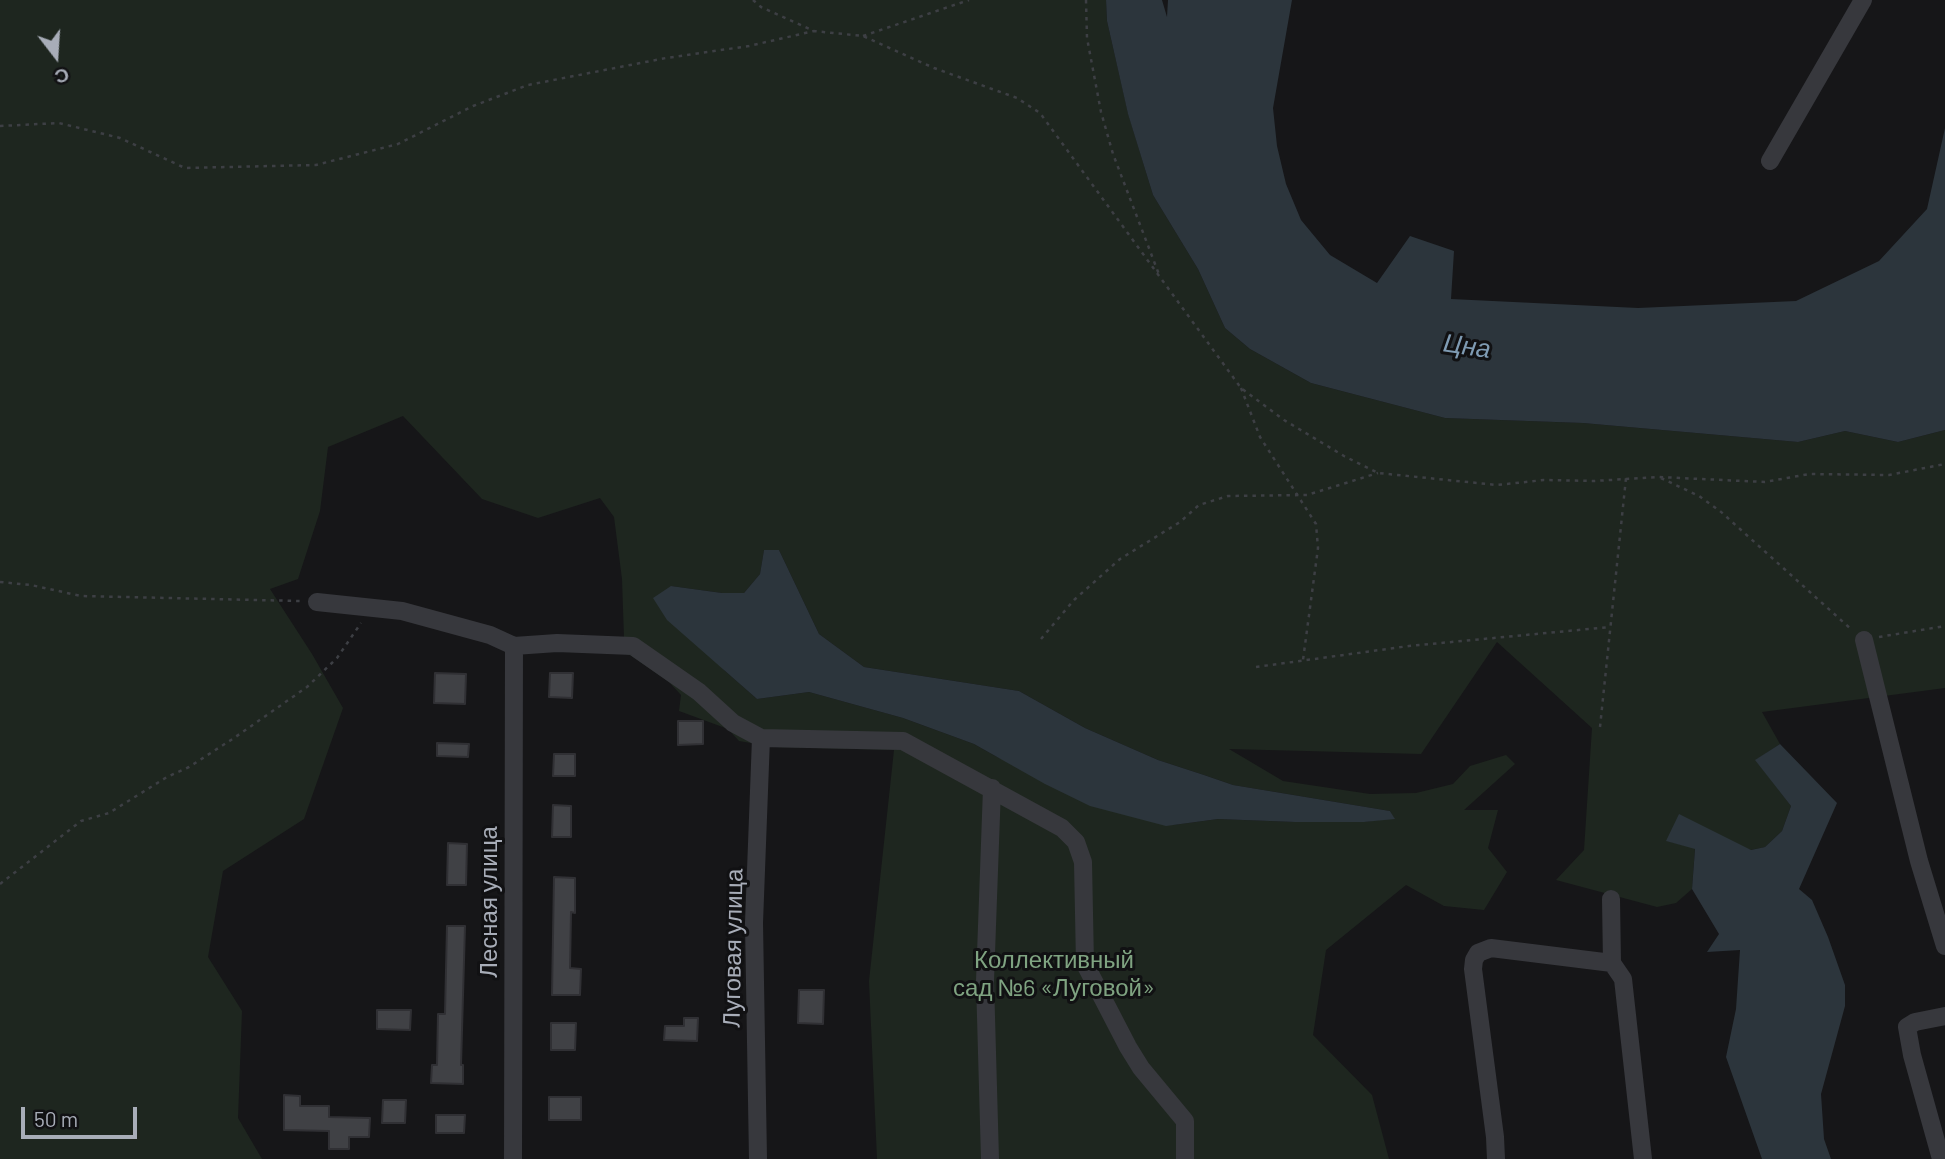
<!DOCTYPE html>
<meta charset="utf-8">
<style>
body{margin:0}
#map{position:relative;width:1945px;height:1159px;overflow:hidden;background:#161618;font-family:Barlow,sans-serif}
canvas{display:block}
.north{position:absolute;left:21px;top:21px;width:70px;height:70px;-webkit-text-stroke:5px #111113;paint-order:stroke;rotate:163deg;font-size:19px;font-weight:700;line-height:28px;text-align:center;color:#a8adb8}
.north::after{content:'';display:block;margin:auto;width:24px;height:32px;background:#a8adb8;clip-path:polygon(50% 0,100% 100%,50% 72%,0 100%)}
.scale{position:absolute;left:21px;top:1107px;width:116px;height:32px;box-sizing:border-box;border:4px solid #a8adb8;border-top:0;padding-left:9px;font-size:21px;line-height:24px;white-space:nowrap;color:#a8adb8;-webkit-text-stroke:5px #111113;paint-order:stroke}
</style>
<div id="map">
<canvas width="1945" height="1159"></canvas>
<div class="north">С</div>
<div class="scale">50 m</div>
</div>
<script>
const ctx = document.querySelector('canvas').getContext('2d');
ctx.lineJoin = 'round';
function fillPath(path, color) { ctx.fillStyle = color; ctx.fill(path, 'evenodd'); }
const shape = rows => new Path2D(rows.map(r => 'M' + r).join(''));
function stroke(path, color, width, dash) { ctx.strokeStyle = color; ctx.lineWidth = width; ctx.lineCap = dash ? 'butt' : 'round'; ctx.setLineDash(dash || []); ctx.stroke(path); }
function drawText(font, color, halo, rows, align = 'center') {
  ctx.font = font + ' Barlow,sans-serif'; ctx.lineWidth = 6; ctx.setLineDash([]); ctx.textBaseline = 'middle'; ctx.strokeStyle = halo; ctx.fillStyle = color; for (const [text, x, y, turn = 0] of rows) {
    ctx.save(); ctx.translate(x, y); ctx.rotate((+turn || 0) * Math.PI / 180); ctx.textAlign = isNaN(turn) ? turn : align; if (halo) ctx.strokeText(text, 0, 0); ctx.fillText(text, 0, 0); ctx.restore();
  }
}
fillPath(shape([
 [0,0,1106,0,1107,21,1128,113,1153,195,1198,269,1225,328,1250,349,1311,383,1445,418,1583,423,1798,442,1845,431,1898,442,1945,430,1945,688,1762,712,1780,744,1756,760,1791,806,1782,831,1765,847,1751,850,1667,841,1695,848,1692,889,1676,903,1657,907,1556,880,1584,850,1592,728,1497,642,1421,754,1229,749,1283,781,1370,794,1416,793,1453,784,1470,766,1506,755,1515,764,1464,810,1498,810,1488,848,1507,872,1484,910,1444,906,1406,885,1326,950,1313,1035,1372,1095,1389,1159,877,1159,869,981,894,750,774,747,739,741,728,729,679,711,681,695,669,682,630,655,611,651,624,638,622,579,614,517,600,498,538,518,482,499,403,416,328,447,320,511,298,579,270,589,312,654,343,708,304,819,223,871,208,957,242,1011,238,1118,262,1159,0,1159],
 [764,550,779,550,819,634,864,667,1019,691,1085,728,1158,760,1204,775,1233,785,1390,811,1394,818,1364,822,1295,822,1218,819,1173,825,997,757,974,744,903,718,809,692,757,699,724,670,671,586,722,593,744,593,760,574]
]), '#1e261f');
fillPath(shape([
 [1106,0,1162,0,1167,17,1168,0,1292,0,1273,108,1277,146,1286,184,1301,220,1330,255,1377,283,1410,236,1454,251,1451,299,1638,308,1796,301,1879,261,1927,209,1945,128,1945,430,1898,442,1845,431,1798,442,1583,423,1445,418,1311,383,1250,349,1225,328,1198,269,1153,195,1128,114,1107,21],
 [764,550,779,550,819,634,864,667,1019,691,1085,728,1158,760,1204,775,1233,785,1390,811,1395,819,1364,822,1295,822,1218,819,1166,826,1090,806,1045,784,974,744,903,718,809,692,757,699,667,620,653,598,671,586,722,593,744,593,760,574],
 [1780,744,1837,803,1799,889,1812,900,1828,937,1845,985,1845,1006,1821,1094,1824,1139,1831,1159,1762,1159,1726,1057,1736,1009,1740,950,1707,952,1719,934,1692,889,1695,849,1666,841,1679,814,1751,850,1765,847,1782,831,1791,806,1755,760]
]), '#2c353c');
const building = shape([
 [435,673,466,674,465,704,434,703,435,673],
 [550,673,573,673,572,698,549,697,550,673],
 [678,721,703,721,703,744,678,745,678,721],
 [437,743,469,744,468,757,437,756,437,743],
 [554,754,575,754,575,776,553,776,554,754],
 [553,805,571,806,571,837,552,837,553,805],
 [448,843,467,844,466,885,447,885,448,843],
 [554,877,575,878,575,913,571,912,570,968,581,969,580,995,552,995,554,877],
 [447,926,465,926,461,1065,463,1065,463,1084,431,1083,432,1065,437,1065,438,1014,445,1014,447,926],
 [799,990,824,990,823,1024,798,1023,799,990],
 [377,1010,411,1010,410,1030,377,1029,377,1010],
 [684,1018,698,1018,697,1041,664,1040,665,1026,684,1026,684,1018],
 [551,1023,576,1023,575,1050,551,1050,551,1023],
 [284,1095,300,1096,300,1106,329,1106,329,1117,370,1118,369,1137,349,1137,349,1149,329,1149,329,1131,284,1130,284,1095],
 [549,1097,581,1097,581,1120,549,1120,549,1097],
 [383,1100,406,1100,405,1123,382,1123,383,1100],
 [436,1115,465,1115,464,1133,436,1133,436,1115]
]);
fillPath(building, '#404145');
stroke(building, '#303034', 2);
stroke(shape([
 [753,0,761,7,814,31,863,36,934,68,1017,98,1040,113,1241,388,1284,420,1344,456,1378,473,1497,485,1544,480,1594,481,1659,477,1765,482,1809,474,1889,475,1945,464],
 [1086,0,1087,38,1101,112,1113,154,1160,277],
 [863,36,969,0],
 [0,126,59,123,120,138,185,168,316,165,398,144,473,106,528,85,666,58,749,46,814,31],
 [1241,388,1260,437,1316,524,1318,548,1303,660],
 [1661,478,1699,496,1720,511,1852,630],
 [0,582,31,585,81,596,300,601],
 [1879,637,1945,626],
 [1041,639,1074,600,1120,559,1180,522,1199,505,1228,496,1307,495,1378,473],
 [1256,667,1409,646,1610,627],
 [1600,727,1626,478],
 [0,884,81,821,109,813,167,777,189,767,234,738,307,687,337,658,361,623]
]), '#3d3f44', 2.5, [3.5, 5]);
stroke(shape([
 [1770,161,1863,0],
 [317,602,402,611,490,635,514,646,557,643,633,646,699,692,733,723,761,738,903,741,1062,828,1076,842,1083,862,1085,964,1128,1047,1141,1068,1185,1121,1185,1159],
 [1864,640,1919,861,1945,946],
 [1611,899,1612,963],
 [513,1159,514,646],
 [758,1159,754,923,761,738],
 [990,1159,985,981,992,788],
 [1496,1159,1495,1137,1473,969,1474,960,1478,953,1491,948,1612,963,1623,979,1643,1159],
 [1941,1159,1912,1055,1907,1027,1915,1022,1945,1016]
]), '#37383d', 18);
drawText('24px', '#a8adb8', '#111113', [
 ["Лесная улица",489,902,-90],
 ["Луговая улица",733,948,-89]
]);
drawText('24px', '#7fa381', '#111113', [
 ["Коллективный",1054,960],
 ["сад №6 «Луговой»",1054,988]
]);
drawText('italic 26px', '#7f9bb3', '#111113', [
 ["Цна",1467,346,8]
]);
</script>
